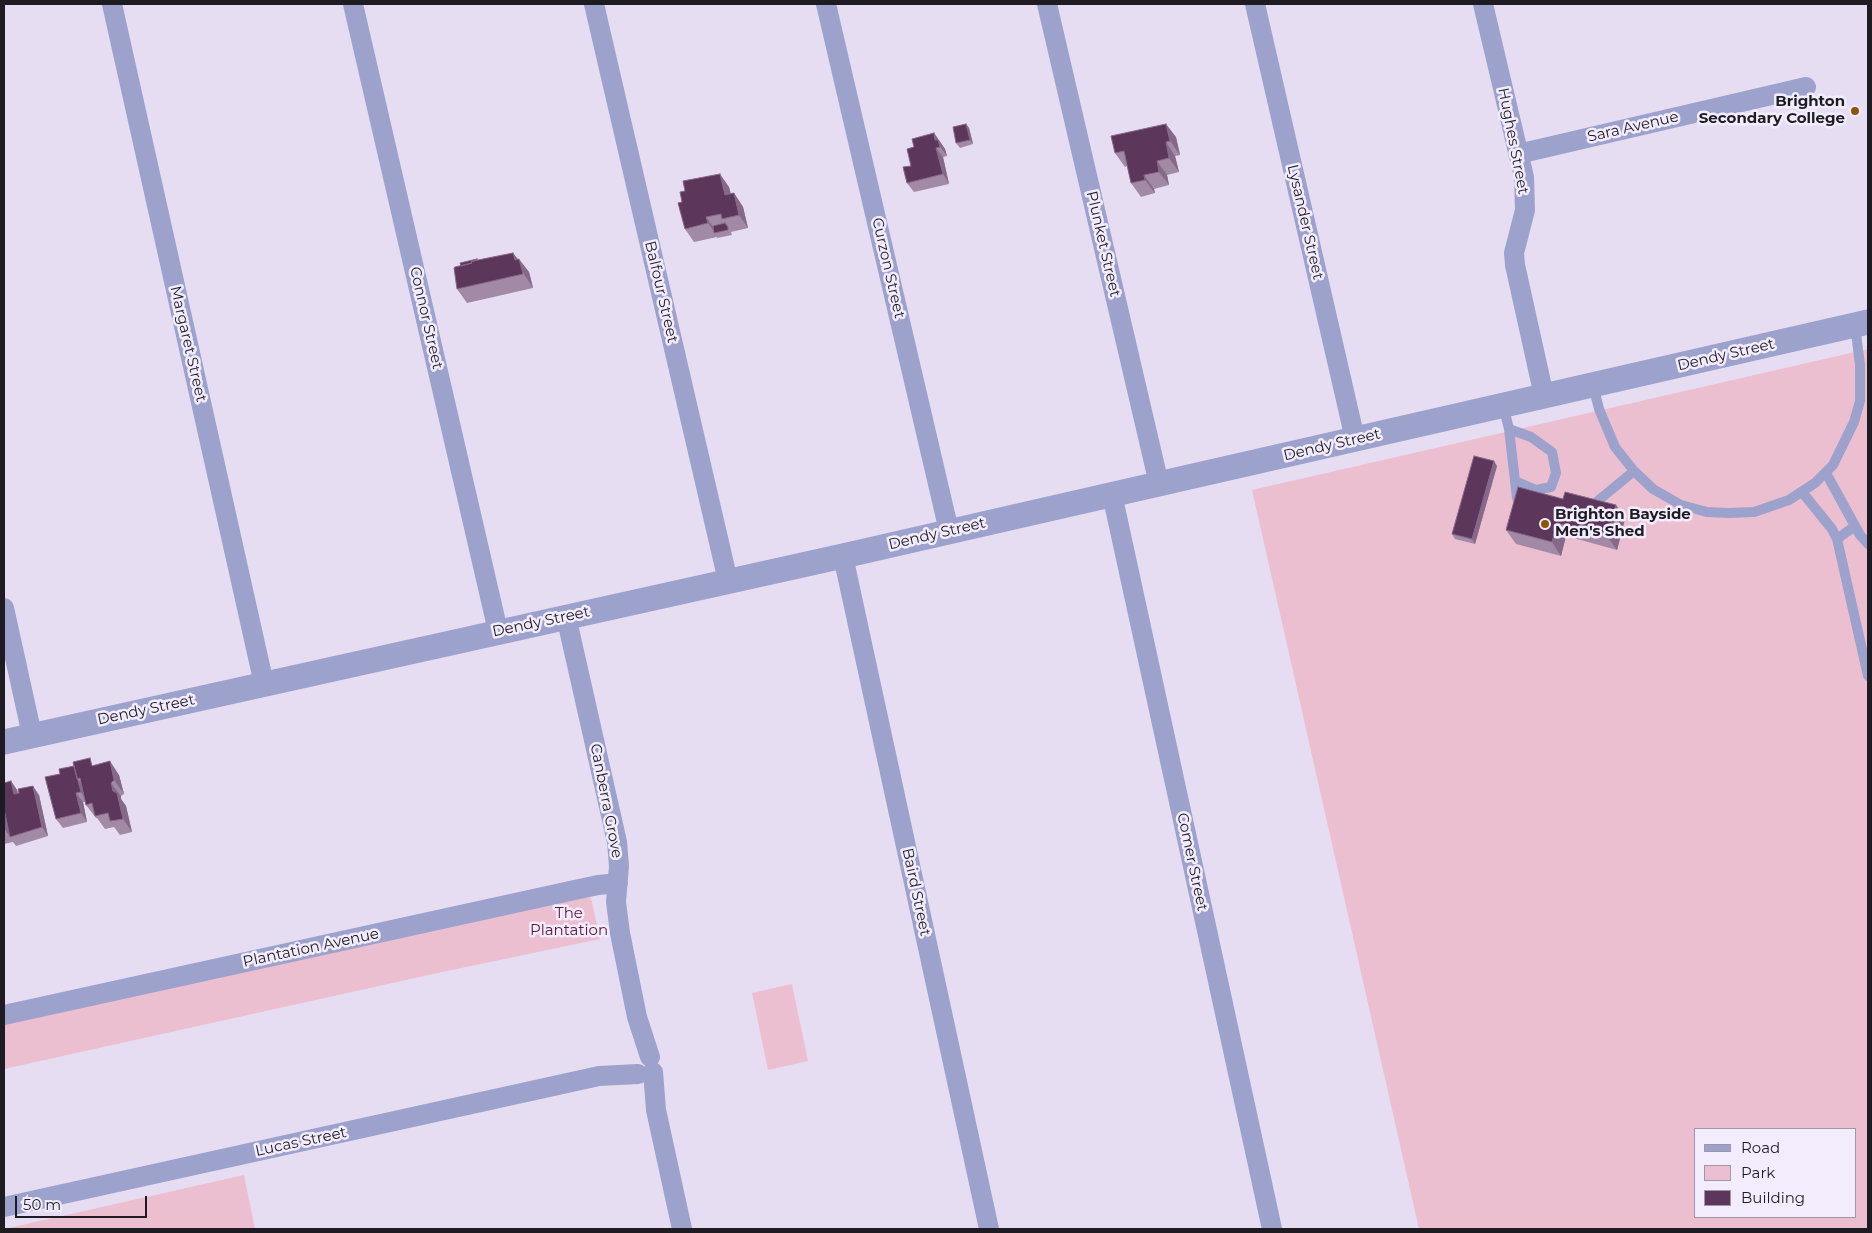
<!DOCTYPE html>
<style>
body{margin:0}
#map{position:relative;width:1872px;height:1233px;overflow:hidden;background:#e6ddf3;font-family:Montserrat,sans-serif}
canvas{display:block}
.frame{position:absolute;inset:0;border:5px solid #1e1b22;pointer-events:none}
.legend{position:absolute;left:1694px;top:1128px;width:162px;height:90px;box-sizing:border-box;background:#f2ecfd;border:1px solid #9d98a5;margin:0;padding:6px 9px;list-style:none;font-size:15px;color:#1e1b22}
.legend li{display:flex;align-items:center;gap:10px;height:25px}
.legend b{width:25px;border:1px solid #9d98a5}
.scale{position:absolute;left:15px;top:1196px;width:132px;height:22px;box-sizing:border-box;border:2px solid #1e1b22;border-top:0;padding-left:6px;font-size:15px;line-height:18px;white-space:nowrap;color:#1e1b22;-webkit-text-stroke:4px #f2ecfd;paint-order:stroke}
</style>
<div id="map">
<canvas width="1872" height="1233"></canvas>
<div class="frame"></div>
<ul class="legend">
<li><b style="height:6px;background:#9da2cc"></b>Road</li>
<li><b style="height:14px;background:#ecbfd0"></b>Park</li>
<li><b style="height:14px;background:#5d365b"></b>Building</li>
</ul>
<div class="scale">50 m</div>
</div>
<script>
const ctx = document.querySelector('canvas').getContext('2d');
ctx.lineJoin = 'round';
function fillPath(path, color) { ctx.fillStyle = color; ctx.fill(path, 'evenodd'); }
const shape = rows => new Path2D(rows.map(r => 'M' + r).join(''));
function stroke(path, color, width, dash) { ctx.strokeStyle = color; ctx.lineWidth = width; ctx.lineCap = dash ? 'butt' : 'round'; ctx.setLineDash(dash || []); ctx.stroke(path); }
function drawText(font, color, halo, rows, align = 'center') {
  ctx.font = font + ' Montserrat,sans-serif'; ctx.lineWidth = 5; ctx.setLineDash([]); ctx.textBaseline = 'middle'; ctx.strokeStyle = halo; ctx.fillStyle = color; for (const [text, x, y, turn = 0] of rows) {
    ctx.save(); ctx.translate(x, y); ctx.rotate((+turn || 0) * Math.PI / 180); ctx.textAlign = isNaN(turn) ? turn : align; if (halo) ctx.strokeText(text, 0, 0); ctx.fillText(text, 0, 0); ctx.restore();
  }
}
fillPath(shape([
 [1868,349,1868,1229,1419,1229,1252,490],
 [1696,1129,1856,1129,1856,1217,1696,1217],
 [585,897,591,898,600,939,433,974,4,1069,4,1024],
 [792,984,808,1061,768,1070,752,993],
 [244,1175,255,1229,4,1229]
]), '#ecbfd0');
stroke(shape([
 [1593,385,1599,409,1615,447,1634,471,1653,489,1681,505,1707,512,1729,513,1754,512,1789,500,1815,483,1833,465,1854,422,1860,401,1860,365,1855,325],
 [1503,405,1509,429,1517,498],
 [1509,429,1531,437,1552,452,1556,473,1551,487,1536,490,1515,481],
 [1826,473,1860,535,1868,544],
 [1802,492,1832,529,1837,539,1868,676],
 [1588,509,1634,471],
 [1837,539,1855,526]
]), '#9da2cc', 10);
stroke(shape([
 [112,4,264,684],
 [353,4,498,631],
 [594,4,728,581],
 [826,4,949,531],
 [1047,4,1159,484],
 [1255,4,1355,439],
 [1483,4,1524,177,1525,210,1514,253,1515,265,1544,396],
 [1518,154,1806,87],
 [1112,494,1272,1229],
 [843,556,989,1229],
 [4,608,32,735],
 [566,616,617,842,619,866,616,902,620,933,637,1017,650,1057],
 [4,1015,570,891,598,885,618,883],
 [653,1072,656,1110,682,1229],
 [4,1207,599,1076,638,1074]
]), '#9da2cc', 20);
stroke(shape([
 [4,742,843,556,1868,322]
]), '#9da2cc', 25);
fillPath(shape([
 [966,124,969,128,973,144,960,148,956,143],
 [934,133,945,149,947,156,943,157,949,184,914,192,907,183,914,147],
 [1176,137,1180,155,1175,156,1179,172,1167,175,1169,185,1154,189,1155,193,1141,197,1131,183,1127,166,1125,167,1115,153],
 [729,187,731,194,734,193,743,207,748,228,731,232,732,235,717,238,717,237,694,242,685,229,682,202],
 [513,253,529,272,533,288,467,303,457,289,461,266,477,259,478,260],
 [1497,466,1475,544,1455,539,1452,534],
 [1563,499,1616,505,1625,519,1617,550,1566,536,1561,556,1516,544,1506,530],
 [95,765,119,775,124,794,121,796,121,799,126,806,132,832,120,835,114,827,105,829,97,818,96,818,86,805,85,802,83,802,87,822,63,828,56,819,60,774],
 [11,781,17,790,18,793,39,795,48,836,16,846,13,842,4,844,4,783]
]), '#a28aa7');
fillPath(shape([
 [966,124,969,128,973,144,970,140],
 [1166,124,1176,137,1180,155,1170,141],
 [934,133,945,149,947,156,935,140],
 [1166,142,1175,156,1179,172,1169,158],
 [936,148,943,157,949,184,943,174],
 [1157,161,1167,175,1169,185,1159,172],
 [720,174,729,187,734,209,725,195],
 [1144,175,1154,189,1155,193,1145,180],
 [734,193,743,207,748,228,739,215],
 [706,217,716,231,715,233,708,223],
 [513,253,521,264,519,259,529,272,533,288,515,260],
 [1494,461,1497,466,1475,544,1472,539],
 [1616,505,1625,519,1617,550,1607,536],
 [1557,523,1566,536,1561,556,1552,542],
 [110,761,119,775,124,794,114,780],
 [78,779,84,788,87,801,81,792],
 [11,781,17,790,20,803,14,794],
 [111,783,121,796,121,799,126,806,132,832,123,819,113,791],
 [33,786,39,795,48,836,42,827],
 [76,793,83,802,87,822,81,813],
 [4,798,10,837,4,828]
]), '#866889');
const building = shape([
 [966,124,970,140,956,143,953,127,966,124],
 [1166,124,1170,141,1166,142,1169,158,1157,161,1159,172,1144,175,1145,180,1131,183,1124,151,1115,153,1111,136,1166,124],
 [934,133,935,140,938,140,940,147,936,148,943,174,907,183,903,167,911,166,907,149,914,147,912,139,934,133],
 [720,174,725,195,734,193,739,215,722,219,721,214,706,217,708,223,685,229,678,203,682,202,680,192,685,191,683,181,720,174],
 [725,223,728,227,728,230,714,233,713,226,725,223],
 [513,253,515,260,519,259,523,274,457,289,454,268,455,267,472,263,471,262,473,261,513,253],
 [477,259,477,260,471,262,472,263,461,266,460,263,477,259],
 [1474,456,1494,461,1472,539,1452,534,1474,456],
 [1518,487,1563,499,1565,492,1616,505,1607,536,1557,523,1552,542,1506,530,1518,487],
 [90,758,92,766,110,761,114,780,111,783,113,791,117,793,123,819,110,821,108,813,95,816,92,803,86,805,80,778,77,779,73,762,90,758],
 [74,766,81,792,76,793,81,813,56,819,45,777,60,774,59,769,74,766],
 [11,781,14,794,19,793,18,789,33,786,42,827,10,837,4,809,4,783,11,781]
]);
fillPath(building, '#5d365b');
stroke(building, '#866889', 1);
for (const [x, y, r, color] of [
 [1855,111,5,"#8c5608"],
 [1545,524,5,"#8c5608"]
]) { const dot = new Path2D(); dot.arc(x, y, r, 0, 2 * Math.PI); ctx.fillStyle = color; ctx.fill(dot); stroke(dot, '#f2ecfd', 2); }
drawText('bold 15px', '#1e1b22', '#f2ecfd', [
 ["Brighton",1845,102],
 ["Secondary College",1845,119],
 ["Brighton Bayside",1555,515,"left"],
 ["Men's Shed",1555,532,"left"]
], 'right');
drawText('15px', '#1e1b22', '#f2ecfd', [
 ["Sara Avenue",1633,127,-13],
 ["Hughes Street",1513,141,79],
 ["Lysander Street",1305,222,77],
 ["Plunket Street",1103,244,77],
 ["Curzon Street",888,268,77],
 ["Balfour Street",661,292,77],
 ["Connor Street",426,318,77],
 ["Margaret Street",188,344,77],
 ["Dendy Street",1726,355,-13],
 ["Dendy Street",1332,445,-13],
 ["Dendy Street",937,534,-13],
 ["Dendy Street",541,622,-12],
 ["Dendy Street",146,710,-12],
 ["Canberra Grove",606,801,79],
 ["Comer Street",1192,862,78],
 ["Baird Street",916,892,78],
 ["Plantation Avenue",311,948,-12],
 ["Lucas Street",301,1142,-12]
]);
drawText('15px', '#5c163a', '#f2ecfd', [
 ["The",569,914],
 ["Plantation",569,931]
]);
</script>
